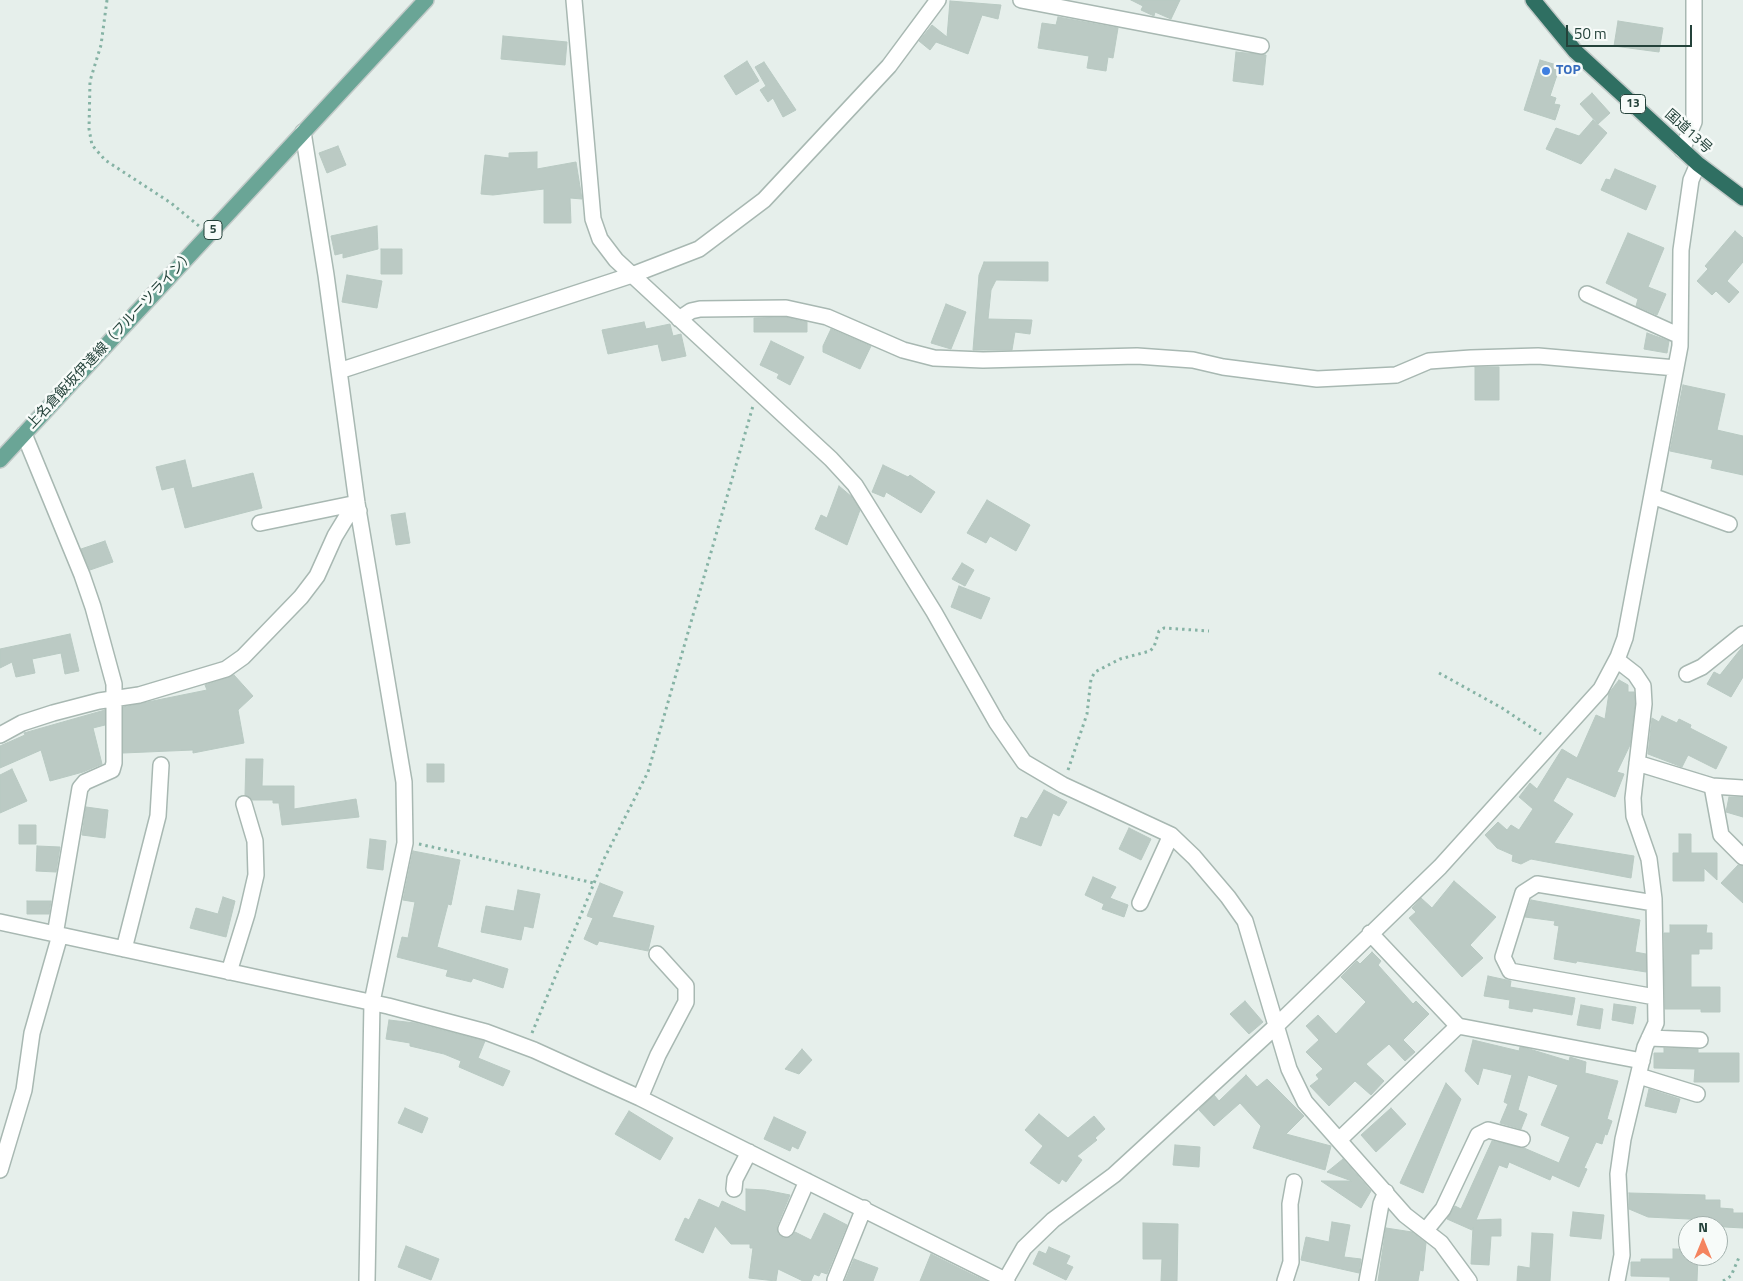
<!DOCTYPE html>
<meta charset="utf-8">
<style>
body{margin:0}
#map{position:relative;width:1743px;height:1281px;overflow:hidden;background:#e6efeb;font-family:"Titillium Web",sans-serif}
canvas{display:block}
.north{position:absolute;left:1678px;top:1216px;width:50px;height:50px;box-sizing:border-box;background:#f7fbf9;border:1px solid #a3b1ad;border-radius:50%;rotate:0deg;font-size:14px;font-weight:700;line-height:20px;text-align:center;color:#24423a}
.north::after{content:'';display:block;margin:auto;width:18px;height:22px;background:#f4845f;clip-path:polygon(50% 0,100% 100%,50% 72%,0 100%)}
.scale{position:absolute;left:1566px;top:25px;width:126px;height:22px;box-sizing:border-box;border:2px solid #24423a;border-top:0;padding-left:6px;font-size:15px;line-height:18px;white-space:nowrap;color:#24423a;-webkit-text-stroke:4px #f7fbf9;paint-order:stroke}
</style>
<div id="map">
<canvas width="1743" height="1281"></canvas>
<div class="north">N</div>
<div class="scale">50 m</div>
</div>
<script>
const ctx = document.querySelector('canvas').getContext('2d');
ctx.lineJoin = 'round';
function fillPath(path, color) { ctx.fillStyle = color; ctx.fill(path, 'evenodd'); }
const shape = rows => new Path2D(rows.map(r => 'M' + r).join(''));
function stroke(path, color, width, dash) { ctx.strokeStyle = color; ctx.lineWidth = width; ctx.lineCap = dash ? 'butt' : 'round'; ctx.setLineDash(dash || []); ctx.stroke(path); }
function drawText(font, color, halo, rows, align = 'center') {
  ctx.font = font + ' "Titillium Web","Noto Sans JP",sans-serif'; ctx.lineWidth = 5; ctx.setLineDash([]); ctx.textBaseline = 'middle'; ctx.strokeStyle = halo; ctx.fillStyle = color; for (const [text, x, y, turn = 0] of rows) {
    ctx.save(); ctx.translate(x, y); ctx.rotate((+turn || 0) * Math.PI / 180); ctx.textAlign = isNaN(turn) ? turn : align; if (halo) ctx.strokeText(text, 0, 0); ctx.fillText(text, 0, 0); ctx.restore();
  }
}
const building = shape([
 [1131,0,1180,0,1171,19,1155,12,1154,16,1141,10,1143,6,1131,0],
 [950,1,1001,5,998,19,982,15,968,54,936,42,930,50,919,41,932,25,947,37,950,1],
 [1058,17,1118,28,1113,58,1108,57,1106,71,1087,68,1089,56,1038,48,1042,23,1056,25,1058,17],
 [1618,21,1663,28,1659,52,1614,46,1618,21],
 [503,36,567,42,565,65,501,59,503,36],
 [1236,52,1266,55,1263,85,1233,81,1236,52],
 [1540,60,1560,66,1550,96,1556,98,1554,104,1560,105,1555,120,1524,110,1540,60],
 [747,61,759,81,736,95,724,76,747,61],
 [764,62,796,110,783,117,773,98,768,102,760,90,766,86,755,67,764,62],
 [1592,93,1610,113,1598,124,1580,104,1592,93],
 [1593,120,1607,133,1581,164,1546,149,1556,128,1579,136,1593,120],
 [338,146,346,165,327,173,319,153,338,146],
 [537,152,537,169,576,162,582,199,570,198,571,223,544,223,544,189,493,195,481,194,485,155,509,158,509,153,537,152],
 [1615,169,1656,186,1646,210,1601,190,1606,179,1610,180,1615,169],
 [377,226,378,249,343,258,343,253,335,255,331,236,377,226],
 [1735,231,1743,238,1743,262,1727,281,1739,292,1729,303,1716,291,1712,295,1697,281,1708,269,1705,266,1735,231],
 [1628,233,1664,248,1648,287,1666,294,1657,315,1636,306,1638,299,1606,283,1628,233],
 [381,249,402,249,402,274,381,274,381,249],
 [984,262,1048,262,1048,281,996,280,991,290,988,319,1032,320,1030,334,1015,332,1012,350,973,350,979,275,984,262],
 [347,275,382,281,377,308,342,302,347,275],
 [946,304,966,312,951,349,931,343,946,304],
 [785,317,807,322,807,332,754,332,754,318,785,317],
 [644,322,646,329,670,324,673,336,681,334,686,356,662,361,658,344,608,354,602,330,644,322],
 [831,329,871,346,860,369,823,352,823,346,831,329],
 [1647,333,1669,341,1667,353,1644,349,1647,333],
 [771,341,804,357,790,385,777,378,779,374,760,365,771,341],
 [1475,367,1499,367,1499,400,1475,400,1475,367],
 [1683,385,1725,394,1717,430,1743,436,1743,475,1711,468,1713,460,1670,451,1683,385],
 [185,460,192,488,253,473,262,508,185,528,174,487,162,490,156,467,185,460],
 [883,465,908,477,910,475,935,492,921,513,886,492,884,497,872,492,883,465],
 [839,486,852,497,860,510,847,545,815,529,821,515,827,518,839,486],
 [987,500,1030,525,1016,551,990,536,986,543,967,533,987,500],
 [405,513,410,543,396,545,391,515,405,513],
 [105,541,113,562,90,570,81,549,105,541],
 [962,563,974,570,965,586,952,579,962,563],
 [959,586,990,598,981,619,951,607,959,586],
 [70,634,79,671,65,674,61,653,32,659,35,673,16,677,12,662,0,668,0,649,70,634],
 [1743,646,1743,677,1731,697,1707,684,1714,672,1720,675,1743,646],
 [234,675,253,696,238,710,244,743,193,753,193,750,123,753,123,707,207,690,205,685,234,675],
 [1619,680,1628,685,1628,692,1634,692,1635,704,1630,745,1617,772,1624,774,1615,797,1567,777,1553,801,1573,814,1554,843,1634,856,1631,878,1531,859,1521,864,1512,861,1513,855,1497,848,1485,835,1498,822,1507,830,1511,825,1519,830,1533,809,1519,797,1530,783,1537,789,1562,749,1577,758,1596,715,1605,719,1609,693,1619,680],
 [105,710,105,725,93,728,102,764,83,772,50,781,41,750,0,768,0,746,25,735,24,733,105,710],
 [1662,716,1677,723,1679,719,1691,725,1690,728,1727,747,1716,769,1688,755,1682,767,1648,754,1652,718,1659,722,1662,716],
 [246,759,263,759,262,786,294,786,294,809,356,799,359,817,282,825,279,803,273,803,273,800,252,800,245,795,246,759],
 [427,764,444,764,444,782,427,782,427,764],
 [12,769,27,801,0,813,0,775,12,769],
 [1044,790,1067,802,1059,816,1053,813,1041,846,1014,836,1021,817,1027,819,1044,790],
 [1729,797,1743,797,1743,817,1726,812,1729,797],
 [86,807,108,810,105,838,82,835,86,807],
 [19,825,36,825,36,844,19,844,19,825],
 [1129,828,1151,839,1141,860,1119,849,1129,828],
 [1679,834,1691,834,1691,853,1717,853,1717,880,1704,868,1704,881,1673,881,1673,853,1679,853,1679,834],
 [370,839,386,841,383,870,367,868,370,839],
 [37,846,60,847,56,872,36,871,37,846],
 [413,851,460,860,451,905,448,904,437,947,508,969,503,988,473,978,471,982,446,976,448,970,397,957,402,937,408,938,415,902,403,900,413,851],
 [1738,865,1743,866,1743,903,1721,883,1738,865],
 [1093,877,1116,887,1110,898,1128,905,1124,917,1102,909,1104,904,1085,895,1093,877],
 [1454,881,1496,917,1470,945,1483,958,1462,977,1409,918,1416,912,1412,908,1421,898,1432,908,1454,881],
 [600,883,623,892,612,917,654,926,648,951,599,941,597,945,584,939,593,918,587,916,600,883],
 [518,890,540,894,533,928,524,926,521,940,481,932,486,906,514,911,518,890],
 [223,897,235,901,226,937,190,928,196,908,218,914,223,897],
 [1531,900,1640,920,1635,952,1646,954,1646,972,1577,961,1576,963,1554,959,1559,926,1554,925,1555,921,1525,917,1531,900],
 [27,901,51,901,49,914,27,914,27,901],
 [1670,925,1707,925,1706,933,1712,933,1712,949,1699,949,1699,954,1691,954,1691,987,1720,987,1720,1012,1701,1012,1701,1009,1665,1009,1664,933,1670,933,1670,925],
 [1372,952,1381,961,1378,965,1413,1004,1416,1001,1429,1014,1403,1040,1415,1052,1405,1061,1389,1044,1366,1064,1384,1081,1371,1095,1355,1081,1329,1106,1310,1086,1319,1079,1316,1075,1323,1069,1306,1052,1319,1040,1306,1026,1318,1015,1336,1034,1366,1002,1341,977,1357,961,1360,964,1372,952],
 [1488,976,1511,981,1510,987,1575,998,1572,1015,1533,1008,1532,1012,1509,1008,1510,1000,1484,996,1488,976],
 [1245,1001,1263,1022,1249,1034,1230,1014,1245,1001],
 [1614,1004,1636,1007,1633,1024,1612,1020,1614,1004],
 [1581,1005,1603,1009,1600,1029,1577,1025,1581,1005],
 [389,1020,415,1023,485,1041,478,1058,510,1071,503,1086,459,1067,461,1061,444,1054,410,1046,410,1043,386,1039,389,1020],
 [1473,1040,1519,1051,1520,1047,1526,1048,1569,1061,1570,1057,1586,1062,1585,1073,1618,1081,1607,1119,1612,1121,1607,1135,1605,1134,1602,1144,1596,1142,1584,1168,1587,1169,1579,1187,1552,1175,1550,1180,1509,1162,1507,1168,1499,1165,1476,1220,1501,1219,1501,1236,1491,1236,1489,1265,1471,1264,1473,1227,1472,1230,1447,1219,1455,1206,1461,1209,1492,1141,1524,1148,1559,1163,1570,1137,1541,1125,1558,1085,1528,1075,1518,1110,1527,1114,1521,1129,1500,1123,1508,1104,1504,1102,1512,1075,1483,1068,1478,1085,1465,1071,1473,1040],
 [1664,1048,1698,1049,1698,1053,1739,1053,1739,1082,1694,1082,1695,1069,1654,1068,1654,1053,1664,1053,1664,1048],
 [802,1049,812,1060,799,1074,785,1069,802,1049],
 [1246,1075,1257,1087,1267,1079,1304,1116,1286,1134,1331,1146,1325,1170,1253,1148,1261,1126,1240,1103,1214,1126,1199,1110,1214,1095,1219,1101,1246,1075],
 [1446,1083,1461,1099,1423,1193,1400,1183,1446,1083],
 [1649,1089,1680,1099,1676,1113,1645,1106,1649,1089],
 [405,1108,428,1118,422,1133,398,1123,405,1108],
 [1391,1108,1406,1124,1376,1152,1361,1135,1391,1108],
 [629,1111,673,1138,660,1160,615,1134,629,1111],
 [1039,1114,1068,1138,1094,1116,1105,1129,1095,1138,1097,1140,1077,1156,1082,1160,1066,1182,1062,1179,1059,1184,1030,1163,1043,1146,1025,1130,1039,1114],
 [774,1117,806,1132,798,1149,792,1146,790,1151,764,1139,774,1117],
 [1175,1145,1200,1147,1199,1167,1173,1165,1175,1145],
 [1343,1159,1371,1191,1361,1208,1321,1181,1352,1181,1327,1172,1343,1159],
 [746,1189,765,1190,790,1195,777,1226,778,1234,783,1238,791,1237,795,1232,811,1240,824,1213,847,1225,827,1274,821,1272,819,1276,814,1274,811,1281,803,1281,778,1269,776,1281,749,1278,753,1248,750,1248,750,1244,731,1244,715,1226,703,1253,675,1240,685,1218,689,1220,699,1199,719,1208,722,1201,746,1212,746,1189],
 [1629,1193,1705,1195,1705,1200,1720,1200,1720,1208,1733,1209,1733,1213,1743,1213,1743,1228,1707,1226,1708,1220,1648,1217,1629,1209,1629,1193],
 [1573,1212,1604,1215,1601,1239,1570,1236,1573,1212],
 [1332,1222,1350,1225,1344,1257,1361,1259,1359,1273,1301,1260,1306,1237,1329,1242,1332,1222],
 [1143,1223,1178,1224,1177,1281,1161,1281,1162,1259,1143,1259,1143,1223],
 [1386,1228,1412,1232,1426,1243,1423,1271,1420,1270,1418,1281,1378,1281,1386,1228],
 [1532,1233,1553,1234,1550,1281,1517,1281,1518,1266,1530,1268,1532,1233],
 [406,1246,439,1259,431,1280,398,1267,406,1246],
 [1049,1247,1070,1256,1066,1264,1073,1267,1066,1280,1033,1264,1039,1251,1046,1254,1049,1247],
 [1673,1249,1688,1249,1688,1256,1698,1256,1697,1281,1670,1281,1670,1277,1631,1276,1631,1262,1641,1262,1641,1259,1673,1259,1673,1249],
 [931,1254,973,1275,986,1281,920,1281,931,1254],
 [854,1259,878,1268,873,1281,845,1281,854,1259]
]);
fillPath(building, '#bbcac4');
stroke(building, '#b8c9c2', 1);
const minor = shape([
 [574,0,593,219,600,239,616,260,831,459,855,485,934,612,997,723,1024,762,1063,785,1171,835,1194,857,1228,897,1245,921,1289,1069,1305,1102,1405,1215,1441,1243,1469,1281],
 [1021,0,1261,46],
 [303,132,326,275,357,503,404,782,405,843,372,1002,367,1281],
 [1682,150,1694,122,1694,0],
 [1587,294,1680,336],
 [679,319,691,311,700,309,786,308,827,317,903,350,934,358,983,360,1137,356,1193,360,1223,367,1317,379,1396,375,1429,361,1471,358,1538,356,1676,368],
 [339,371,632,275,699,249,764,200,889,66,938,0],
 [24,434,82,575,93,607,114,684,114,763,112,770,85,782,80,788,55,935],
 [1652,496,1729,524],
 [260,523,357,503],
 [1617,660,1635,674,1643,686,1644,704,1633,798,1634,816,1649,859,1654,899,1656,1023,1645,1047,1623,1139,1618,1174,1622,1255,1617,1281],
 [1687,674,1702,667,1743,634],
 [0,735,22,723,53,713,99,701,139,695,226,669,243,657,301,597,317,576,335,536,349,513,359,511],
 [1637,763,1712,786,1721,835,1743,857],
 [1712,786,1743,788],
 [1140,903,1171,835],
 [1654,903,1537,884,1523,893,1503,957,1510,971,1655,997],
 [0,922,388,1006,486,1032,534,1050,640,1098,1007,1281],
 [1370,933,1458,1026,1642,1061],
 [124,949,158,816,161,765],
 [229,972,247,914,256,875,255,841,244,804],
 [1649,1038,1700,1040],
 [1639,1076,1697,1094],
 [640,1098,658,1055,686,1002,686,986,657,954],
 [1339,1140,1458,1026],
 [0,1170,24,1090,32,1033,60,935],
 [734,1189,735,1179,749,1152],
 [786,1229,807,1181],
 [1426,1230,1443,1209,1478,1135,1488,1130,1522,1139],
 [835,1280,864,1208],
 [1005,1281,1024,1248,1053,1220,1114,1175,1275,1027,1440,867,1601,689,1618,657,1625,638,1680,346,1681,250,1691,180,1698,164],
 [1285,1281,1291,1262,1290,1204,1294,1182],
 [1367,1281,1381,1204,1386,1192]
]);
const major = shape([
 [0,460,426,0]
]);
const highway = shape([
 [1533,0,1575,51,1698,164,1743,198]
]);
stroke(minor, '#a8b8b2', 18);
stroke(major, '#c2cac8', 18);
stroke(highway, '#c2cac8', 18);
stroke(shape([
 [107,0,101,45,90,81,89,129,92,145,105,160,171,203,199,226],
 [1439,673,1502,708,1541,734],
 [1068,770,1087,714,1091,679,1095,672,1120,659,1150,651,1154,647,1159,631,1164,628,1209,631],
 [419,844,594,883],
 [532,1033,604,859,648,772,753,406],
 [1723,1281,1731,1276,1740,1255]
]), '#86b3a5', 3, [2.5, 4]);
stroke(minor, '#fff', 15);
stroke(major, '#6aa596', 15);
stroke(highway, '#2f6f62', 15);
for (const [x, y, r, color] of [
 [1546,71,5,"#3f7fe0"]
]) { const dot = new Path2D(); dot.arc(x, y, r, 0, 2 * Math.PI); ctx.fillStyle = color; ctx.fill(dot); stroke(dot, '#f7fbf9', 2); }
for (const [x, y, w] of [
 [1633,104,25],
 [213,230,18]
]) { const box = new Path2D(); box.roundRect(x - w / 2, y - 9.5, w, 19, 4); ctx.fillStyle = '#f7fbf9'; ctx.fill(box); stroke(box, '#24423a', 1); }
drawText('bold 12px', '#24423a', null, [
 ["13",1633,104],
 ["5",213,230]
]);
drawText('bold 14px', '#366cbe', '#f7fbf9', [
 ["TOP",1556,71]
], 'left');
drawText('14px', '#24423a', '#f7fbf9', [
 ["国道13号",1688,132,42],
 ["上名倉飯坂伊達線（フルーツライン）",111,340,-47]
]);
</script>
